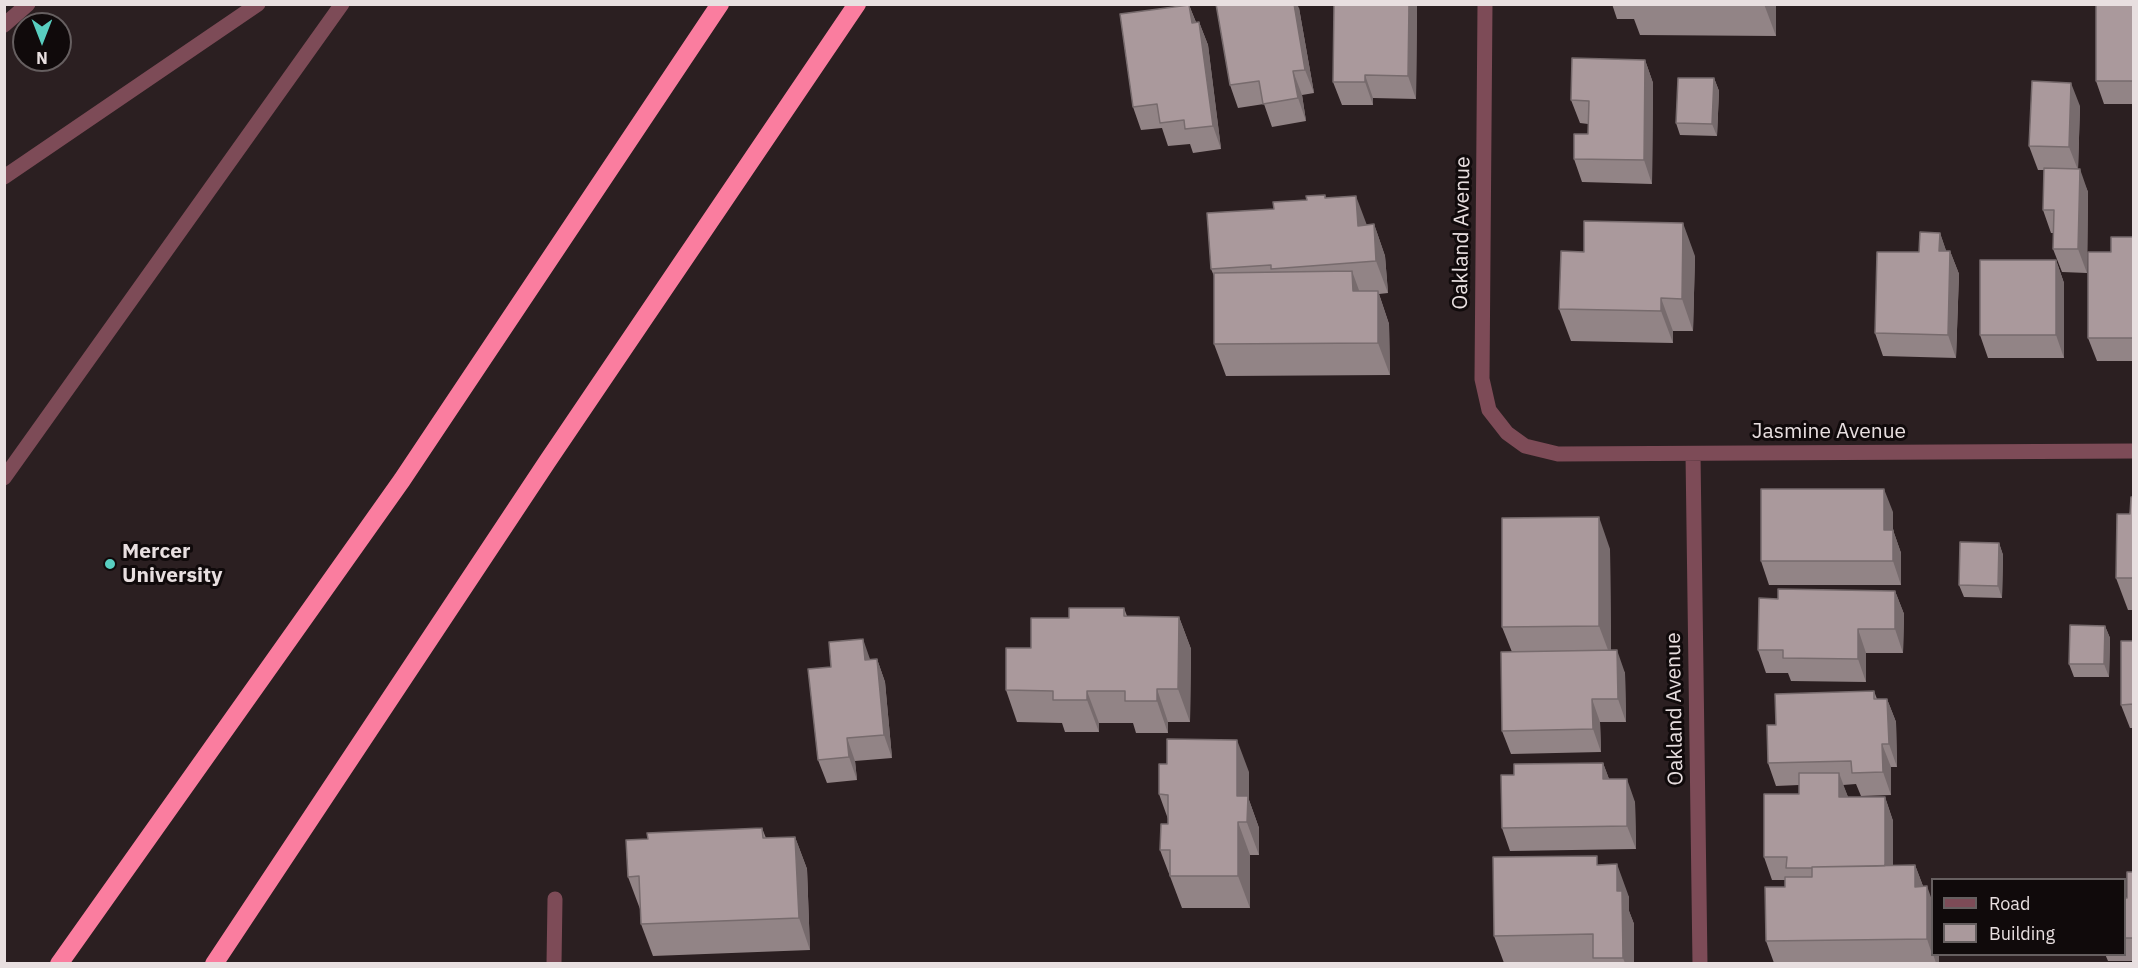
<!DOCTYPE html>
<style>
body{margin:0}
#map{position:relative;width:2138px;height:968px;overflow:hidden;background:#2b1f21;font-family:"IBM Plex Sans",sans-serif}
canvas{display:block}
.frame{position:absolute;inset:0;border:6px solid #e8dfe0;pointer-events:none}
.legend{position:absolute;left:1931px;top:878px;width:195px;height:78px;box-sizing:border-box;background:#100a0b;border:2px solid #665f60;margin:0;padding:8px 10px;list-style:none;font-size:18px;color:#e8dfe0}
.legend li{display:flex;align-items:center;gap:12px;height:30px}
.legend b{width:30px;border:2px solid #665f60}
.north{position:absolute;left:12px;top:12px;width:60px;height:60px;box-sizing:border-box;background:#100a0b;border:2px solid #665f60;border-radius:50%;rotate:180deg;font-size:16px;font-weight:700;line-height:24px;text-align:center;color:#e8dfe0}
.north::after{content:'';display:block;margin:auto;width:21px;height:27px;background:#58cec0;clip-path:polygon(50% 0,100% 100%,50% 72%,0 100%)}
</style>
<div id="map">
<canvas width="2138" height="968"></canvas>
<div class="frame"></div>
<ul class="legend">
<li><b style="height:8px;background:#7d4b57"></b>Road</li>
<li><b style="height:16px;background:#aa999c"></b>Building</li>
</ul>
<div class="north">N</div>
</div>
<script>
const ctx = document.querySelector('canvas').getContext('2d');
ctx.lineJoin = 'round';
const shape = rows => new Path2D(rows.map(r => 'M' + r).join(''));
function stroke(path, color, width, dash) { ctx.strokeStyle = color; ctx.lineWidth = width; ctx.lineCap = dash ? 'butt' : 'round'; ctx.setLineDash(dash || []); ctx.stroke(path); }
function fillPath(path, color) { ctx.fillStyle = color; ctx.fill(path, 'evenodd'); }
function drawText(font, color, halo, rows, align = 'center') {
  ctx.font = font + ' "IBM Plex Sans",sans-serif'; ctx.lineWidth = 6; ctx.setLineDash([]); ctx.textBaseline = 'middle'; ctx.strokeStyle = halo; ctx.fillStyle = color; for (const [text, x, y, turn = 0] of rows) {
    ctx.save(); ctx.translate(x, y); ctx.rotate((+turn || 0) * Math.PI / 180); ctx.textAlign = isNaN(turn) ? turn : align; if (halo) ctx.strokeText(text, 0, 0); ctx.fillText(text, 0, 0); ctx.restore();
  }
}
stroke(shape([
 [4,177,258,4],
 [4,478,342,4]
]), '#7d4b57', 15);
stroke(shape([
 [1485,4,1482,379,1489,410,1507,433,1525,446,1558,454,2134,451],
 [4,25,28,4],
 [1693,454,1700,964],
 [554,964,555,899]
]), '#7d4b57', 15);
stroke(shape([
 [59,964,402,480,720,4],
 [214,964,547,462,857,4]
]), '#fa7d9f', 18);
fillPath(shape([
 [1417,4,1416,99,1373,98,1373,105,1342,105,1333,82],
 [1612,4,1776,4,1776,36,1640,35,1634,19,1617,19],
 [2133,4,2133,104,2104,104,2096,81],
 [1189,5,1196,22,1199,22,1208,45,1221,149,1193,153,1190,144,1168,146,1162,128,1141,130,1133,107],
 [1299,8,1314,93,1302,95,1306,121,1272,127,1264,104,1238,108,1230,85],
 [1645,60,1653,83,1652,184,1582,182,1574,159,1588,134,1588,124,1580,123,1571,100],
 [1714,78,1719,91,1717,136,1680,135,1676,123],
 [2080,106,2078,169,2088,192,2087,273,2062,272,2053,249,2054,233,2051,233,2043,210,2044,170,2038,170,2029,146],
 [1325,195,1326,198,1366,225,1374,224,1385,256,1388,293,1379,294,1389,324,1390,375,1226,376,1214,344,1214,276,1211,269,1307,200],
 [1940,233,1946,251,1950,251,1959,274,1956,358,1883,356,1875,333,1919,252],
 [2133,237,2133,361,2097,361,2088,338,2111,252],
 [1695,256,1693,331,1673,331,1673,343,1571,341,1559,309],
 [2056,260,2064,283,2064,358,1988,358,1980,335],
 [2133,497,2133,610,2128,610,2116,578],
 [1893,512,1893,530,1901,553,1901,585,1769,585,1761,561],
 [1999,543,2003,555,2002,598,1964,597,1959,585],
 [1610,549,1611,650,1625,673,1626,722,1600,722,1601,752,1511,754,1502,731,1512,652,1502,627],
 [1895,591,1904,614,1903,653,1866,653,1866,682,1791,681,1788,673,1766,673,1758,650,1778,599],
 [1124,608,1127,616,1179,617,1191,649,1190,722,1168,722,1168,733,1136,733,1133,723,1099,723,1099,732,1065,732,1062,723,1017,722,1006,690,1031,648,1069,618],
 [2133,619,2133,728,2130,728,2121,705,2133,641],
 [2105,626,2110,638,2109,677,2074,677,2069,664],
 [877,659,885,682,892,758,855,761,857,780,827,783,818,760,831,667],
 [1874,691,1877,699,1887,699,1896,722,1897,767,1891,767,1891,795,1861,796,1856,784,1843,785,1848,797,1885,797,1893,821,1893,865,1915,865,1923,886,1932,900,1932,954,1939,954,1939,963,1774,963,1766,941,1785,887,1785,880,1772,880,1764,857,1799,794,1799,785,1776,786,1768,763,1776,725],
 [1603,763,1609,779,1635,802,1636,849,1510,851,1502,828,1514,775],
 [1249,772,1249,800,1259,828,1259,855,1250,855,1250,908,1182,908,1160,850,1168,824,1168,819,1159,794],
 [762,828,766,838,795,837,807,869,810,950,653,956,641,924,640,909,628,877],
 [1600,865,1629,897,1629,911,1634,924,1634,963,1504,963,1494,936],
 [2133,872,2133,961,2108,961,2105,954,2124,954,2124,898,2127,898]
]), '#928486');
fillPath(shape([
 [1294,4,1297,4,1299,8,1314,93,1305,70],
 [1409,4,1417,4,1416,99,1408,76],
 [1764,4,1776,4,1776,36],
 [1189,5,1198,28,1192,23],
 [1199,22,1208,45,1221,149,1213,126],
 [1645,60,1653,83,1652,184,1644,160],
 [1293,71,1302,95,1306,121,1298,98],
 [1365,75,1373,98,1373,105,1365,82],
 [1714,78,1719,91,1717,136,1712,124],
 [2071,83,2080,106,2078,170,2069,147],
 [2080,169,2088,192,2087,273,2078,249],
 [1356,196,1368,228,1358,226],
 [1683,223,1695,256,1693,331,1682,299],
 [1374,224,1385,256,1388,293,1376,261],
 [1940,233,1948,256,1939,251],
 [1950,251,1959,274,1956,358,1948,335],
 [2056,260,2064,283,2064,358,2056,335],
 [1352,271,1364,304,1353,291],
 [1378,291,1389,324,1390,375,1378,343],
 [1661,298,1673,331,1673,343,1661,311],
 [1884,489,1893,512,1893,553,1884,530],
 [1599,517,1610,549,1611,658,1599,626],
 [1893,530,1901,553,1901,585,1893,561],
 [1999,543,2003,555,2002,598,1998,586],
 [1895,591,1904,614,1903,653,1895,629],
 [1179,617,1191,649,1190,722,1178,689],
 [2105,626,2110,638,2109,677,2104,664],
 [1858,629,1866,653,1866,682,1858,659],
 [863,639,871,662,865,660],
 [1617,650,1625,673,1626,722,1618,699],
 [877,659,885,682,892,758,884,735],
 [1157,689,1168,722,1168,733,1157,701],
 [1087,691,1099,723,1099,732,1087,700],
 [1592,699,1600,722,1601,752,1593,729],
 [1887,699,1896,722,1897,767,1889,744],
 [847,738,855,761,857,780,849,757],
 [1237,740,1249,772,1249,800,1259,828,1259,855,1237,796],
 [1882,744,1891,767,1891,795,1883,772],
 [1603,763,1612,787,1603,779],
 [1839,773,1848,797,1839,797],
 [1627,779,1635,802,1636,849,1627,826],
 [1885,797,1893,821,1893,892,1885,869],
 [1238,822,1250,855,1250,908,1238,876],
 [795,837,807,869,810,950,799,918],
 [1617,864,1629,897,1629,911,1634,924,1634,963,1625,963,1623,958,1617,891],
 [1915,865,1927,897,1915,887],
 [1927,886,1932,900,1932,954,1927,939],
 [1933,954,1939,954,1939,963,1936,963]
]), '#776b6d');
const building = shape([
 [1216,4,1294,4,1305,70,1293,71,1298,98,1263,104,1259,81,1230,85,1216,4],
 [1334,4,1409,4,1408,76,1365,75,1365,82,1333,82,1334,4],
 [2096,4,2133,4,2133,81,2096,81,2096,4],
 [1189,5,1192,23,1199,22,1213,126,1185,129,1184,120,1160,123,1157,104,1133,107,1120,14,1189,5],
 [1572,58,1645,60,1644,160,1574,159,1574,134,1588,134,1589,101,1571,100,1572,58],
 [1678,78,1714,78,1712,124,1676,123,1678,78],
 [2032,81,2071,83,2069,147,2029,146,2032,81],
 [2044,168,2080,169,2078,249,2053,249,2054,210,2043,210,2044,168],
 [1325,195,1325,198,1356,196,1358,226,1374,224,1376,261,1271,269,1271,265,1211,269,1207,213,1274,209,1273,202,1307,200,1306,196,1325,195],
 [1584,221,1683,223,1682,299,1661,298,1661,311,1559,309,1561,251,1584,252,1584,221],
 [1920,232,1940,233,1939,251,1950,251,1948,335,1875,333,1877,252,1919,252,1920,232],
 [2111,237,2133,237,2133,338,2088,338,2088,252,2111,252,2111,237],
 [1980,260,2056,260,2056,335,1980,335,1980,260],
 [1352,271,1353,291,1378,291,1378,343,1214,344,1214,273,1352,271],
 [1761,489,1884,489,1884,530,1893,530,1893,561,1761,561,1761,489],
 [2131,497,2133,497,2133,578,2116,578,2117,514,2130,514,2131,497],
 [1599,517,1599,626,1502,627,1502,518,1599,517],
 [1960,542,1999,543,1998,586,1959,585,1960,542],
 [1778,589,1895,591,1895,629,1858,629,1858,659,1783,658,1783,650,1758,650,1759,598,1778,599,1778,589],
 [1069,608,1124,608,1124,616,1179,617,1178,689,1157,689,1157,701,1125,701,1125,691,1087,691,1087,700,1053,700,1053,691,1006,690,1006,648,1031,648,1031,618,1069,618,1069,608],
 [2133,619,2133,704,2121,705,2121,641,2133,641,2133,619],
 [2070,625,2105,626,2104,664,2069,664,2070,625],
 [863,639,865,660,877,659,884,735,847,738,849,757,818,760,808,669,831,667,829,642,863,639],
 [1617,650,1618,699,1592,699,1593,729,1502,731,1501,652,1617,650],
 [1874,691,1874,699,1887,699,1889,744,1882,744,1883,772,1852,773,1851,761,1768,763,1767,725,1776,725,1775,694,1874,691],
 [1167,739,1237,740,1237,796,1248,796,1247,822,1238,822,1238,876,1170,876,1170,850,1160,850,1161,824,1168,824,1168,795,1159,794,1159,764,1167,764,1167,739],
 [1603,763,1603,779,1627,779,1627,826,1502,828,1501,775,1514,775,1514,764,1603,763],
 [1799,773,1839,773,1839,797,1885,797,1885,866,1812,867,1812,868,1786,868,1787,857,1764,857,1764,794,1799,794,1799,773],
 [762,828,763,838,795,837,799,918,641,924,639,876,628,877,626,840,648,839,647,833,762,828],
 [1597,856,1597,865,1617,864,1617,891,1622,891,1623,958,1593,958,1593,934,1494,936,1493,857,1597,856],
 [1915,865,1915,887,1927,886,1927,939,1766,941,1765,887,1785,887,1785,877,1812,877,1812,867,1915,865],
 [2127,872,2133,872,2133,938,2124,938,2124,898,2127,898,2127,872]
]);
fillPath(building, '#aa999c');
stroke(building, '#776b6d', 1.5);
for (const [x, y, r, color] of [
 [110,564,6,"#58cec0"]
]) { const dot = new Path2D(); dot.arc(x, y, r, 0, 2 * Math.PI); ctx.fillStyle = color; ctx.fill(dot); stroke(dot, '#100a0b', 2); }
drawText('21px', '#e8dfe0', '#100a0b', [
 ["Oakland Avenue",1462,233,-89],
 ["Jasmine Avenue",1829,432],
 ["Oakland Avenue",1675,709,-91]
]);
drawText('bold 21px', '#e8dfe0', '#100a0b', [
 ["Mercer",122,552],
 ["University",122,576]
], 'left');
</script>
